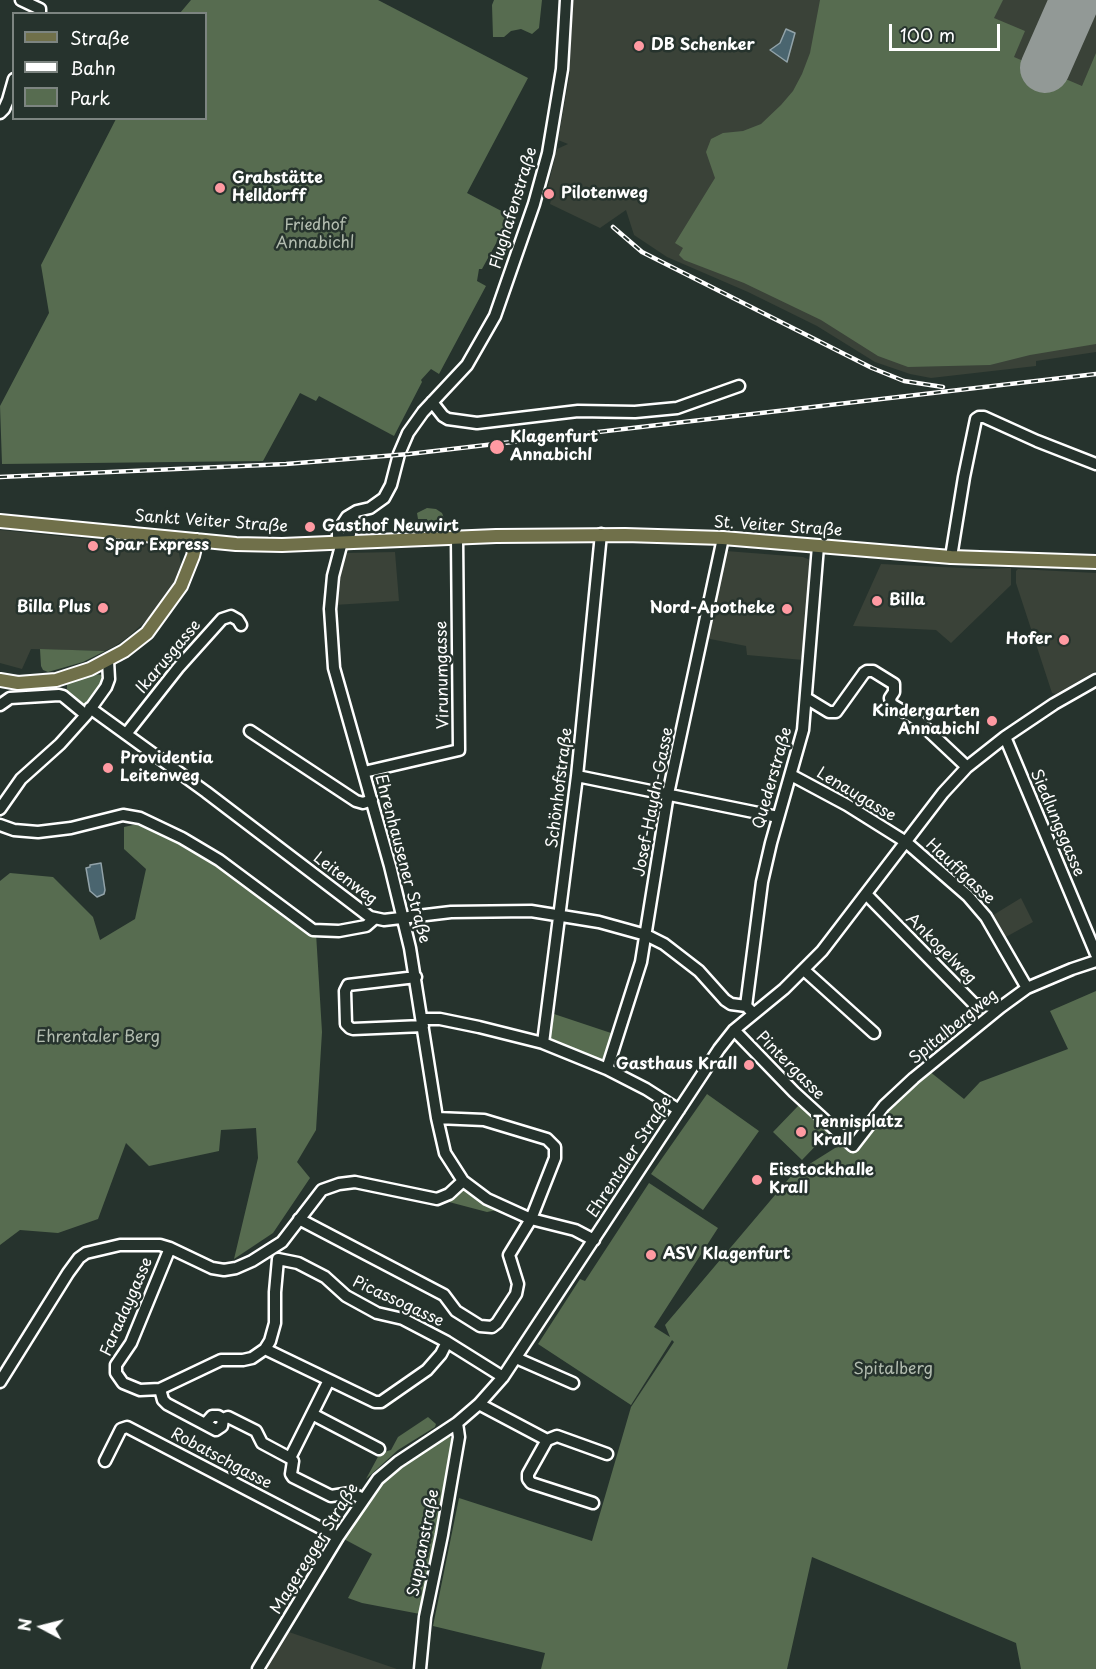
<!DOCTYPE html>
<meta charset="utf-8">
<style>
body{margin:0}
#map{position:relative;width:1096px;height:1669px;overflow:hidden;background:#26332d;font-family:"Playpen Sans",sans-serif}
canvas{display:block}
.legend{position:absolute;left:12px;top:12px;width:195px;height:108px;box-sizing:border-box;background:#26332d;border:2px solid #7d8581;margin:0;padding:8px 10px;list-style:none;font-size:18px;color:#fff}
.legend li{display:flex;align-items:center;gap:12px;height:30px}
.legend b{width:30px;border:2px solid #7d8581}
.north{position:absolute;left:12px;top:1597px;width:60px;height:60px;-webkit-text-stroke:4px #26332d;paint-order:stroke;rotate:277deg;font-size:16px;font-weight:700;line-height:24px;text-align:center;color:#fff}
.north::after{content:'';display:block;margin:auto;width:21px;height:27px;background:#fff;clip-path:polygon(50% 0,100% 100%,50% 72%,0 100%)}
.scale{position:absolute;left:889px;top:24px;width:111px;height:27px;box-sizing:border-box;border:3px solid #fff;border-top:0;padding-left:8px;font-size:18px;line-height:21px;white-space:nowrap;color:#fff;-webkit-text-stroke:4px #26332d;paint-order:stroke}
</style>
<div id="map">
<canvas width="1096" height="1669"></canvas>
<ul class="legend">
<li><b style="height:8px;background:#70704a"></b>Straße</li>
<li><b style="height:8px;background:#fff"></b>Bahn</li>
<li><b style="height:16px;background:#576c50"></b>Park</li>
</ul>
<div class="north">N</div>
<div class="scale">100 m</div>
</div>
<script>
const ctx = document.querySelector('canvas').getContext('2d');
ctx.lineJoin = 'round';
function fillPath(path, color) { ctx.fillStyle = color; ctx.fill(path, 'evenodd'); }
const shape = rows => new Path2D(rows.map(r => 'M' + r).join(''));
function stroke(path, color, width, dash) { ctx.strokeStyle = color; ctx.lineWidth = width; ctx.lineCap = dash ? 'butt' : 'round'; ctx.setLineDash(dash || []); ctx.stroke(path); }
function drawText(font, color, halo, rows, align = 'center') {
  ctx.font = font + ' "Playpen Sans",sans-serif'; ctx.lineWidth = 5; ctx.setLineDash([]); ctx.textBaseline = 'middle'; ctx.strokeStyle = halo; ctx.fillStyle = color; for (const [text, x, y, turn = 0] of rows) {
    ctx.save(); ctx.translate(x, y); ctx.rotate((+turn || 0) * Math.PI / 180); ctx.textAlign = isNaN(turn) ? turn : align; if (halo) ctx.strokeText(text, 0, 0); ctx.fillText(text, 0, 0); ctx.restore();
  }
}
fillPath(shape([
 [573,0,1096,0,1096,352,1036,361,1036,366,931,378,910,374,875,362,817,326,748,292,667,257,634,235,626,210,600,228,550,204,553,191,547,190,557,149,568,144,558,140,569,78],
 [0,530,168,547,179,553,181,564,172,588,149,618,128,637,115,646,105,651,31,649,22,669,0,663],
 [726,551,803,557,810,560,803,660,747,655,746,646,705,638,724,552],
 [395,552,399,601,334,605,337,577,342,558,346,553],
 [881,564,983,569,1011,568,1011,585,951,643,936,630,853,626],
 [1018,569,1096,573,1096,671,1056,694,1052,693,1016,583,1016,571],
 [1021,898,1033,922,1004,938,990,917],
 [286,1631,397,1669,264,1669]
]), '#3a4238');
fillPath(shape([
 [191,0,378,0,528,78,467,193,511,216,482,269,479,269,477,281,486,286,439,374,431,369,421,380,422,382,394,436,319,396,316,401,300,393,263,461,2,464,0,406,49,313,41,265,116,119,206,118,206,14,180,13],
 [494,0,542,0,539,28,532,34,521,29,511,31,504,37,493,37,492,5],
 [820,0,1003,0,994,18,1025,31,1014,57,1082,86,1096,53,1096,344,1030,355,990,365,908,367,878,356,821,320,744,283,684,260,679,255,683,248,675,243,715,178,706,152,711,139,723,133,743,131,761,124,781,105,793,91,802,74,810,53],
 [427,508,436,509,442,513,447,525,428,526,427,519,418,519,417,513],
 [40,649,105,651,83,662,48,672,43,670,41,666],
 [95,674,102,675,104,683,86,706,83,707,67,695,67,684],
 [142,823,180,839,316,933,322,1032,316,1130,297,1162,310,1178,273,1233,234,1259,258,1158,256,1128,221,1130,219,1151,149,1166,126,1143,98,1219,58,1233,20,1230,0,1245,0,881,10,873,53,877,93,917,100,940,135,919,146,869,124,849,124,827],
 [1096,991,1096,1669,1021,1669,1016,1643,812,1557,787,1669,541,1669,545,1653,433,1626,459,1498,592,1541,631,1407,674,1342,672,1340,631,1405,538,1344,580,1279,585,1281,649,1183,718,1228,654,1327,670,1337,665,1325,792,1175,843,1143,853,1151,891,1108,929,1071,964,1099,980,1082,1068,1049,1050,1011],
 [551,1013,614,1034,606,1059,602,1061,548,1041],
 [707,1094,759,1131,703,1210,651,1174],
 [799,1105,828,1133,802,1160,773,1132],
 [465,1188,496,1208,497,1210,487,1212,449,1202,448,1200],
 [428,1417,436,1424,435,1427,398,1450,366,1479,380,1453,391,1450,398,1437],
 [445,1437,450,1437,453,1440,438,1536,420,1614,362,1603,348,1598,372,1554,342,1538,372,1494,389,1474,407,1461]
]), '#576c50');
const water = shape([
 [786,29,795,33,787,62,770,50,780,43,786,29],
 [101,863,105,890,104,894,97,897,90,891,86,868,90,867,90,865,101,863]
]);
fillPath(water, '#4a656f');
stroke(water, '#92a3a9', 1.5);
stroke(shape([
 [1045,68,1075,0]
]), '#929996', 50);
const minor = shape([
 [21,0,40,9,40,14],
 [0,113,4,109,8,100,14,79],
 [432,402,443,416,448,419,477,423,578,411,635,412,677,408,739,386],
 [354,513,350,534,342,542,333,576,330,609,334,668,390,866,410,948,437,1118,445,1153,463,1181,487,1199,531,1219,575,1230,594,1240],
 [342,542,338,536,338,531,347,517,357,511,370,508,384,498,391,485,399,454,408,433,423,412,467,365,495,316,534,204,548,153,562,69,566,0],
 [951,557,964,477,976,419,979,417,984,417,1037,441,1096,464],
 [806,698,829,712,836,712,864,673,867,671,873,671,894,684,894,692,890,698,891,704,916,719,967,767],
 [0,705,10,698,59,695,63,696,86,715],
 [90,708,206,792,370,917,384,920,451,912,531,911,599,922,646,935,664,944,699,971,725,1000,731,1004,746,1006],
 [250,731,356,801,363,803,372,800],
 [126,734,178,668,222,619,231,616,238,620,241,625],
 [1005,737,1096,954],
 [364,772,459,750,457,538],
 [791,775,847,805,906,842,968,896,986,917,1027,988],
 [577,776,778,817],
 [0,809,21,779,60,744,86,715,106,687,109,679,108,661],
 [0,825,14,830,38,832,71,828,123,815,140,818,182,838,219,860,313,930,339,931,366,926,374,919],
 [867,895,974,1004,1001,1007],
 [804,970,874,1033],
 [416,977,348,985,345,991,346,1024,350,1028,353,1029,423,1026],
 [751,1011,746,1006,762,882,771,843,803,730,818,546],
 [422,1019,440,1019,479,1027,543,1043,607,1069,646,1089,679,1110],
 [734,1030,794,1092,853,1146,884,1106,914,1078,1001,1007,1027,988,1072,969,1096,961],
 [543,1043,577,776,601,534],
 [607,1069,641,962,668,794,723,538],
 [299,1219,444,1295,456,1311,480,1326,492,1327,497,1323,516,1294,518,1284,509,1255,531,1219,555,1158,555,1147,547,1139,484,1120,437,1118],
 [170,1248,131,1343,116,1365,116,1373,123,1383,140,1390,160,1389,221,1360,243,1360,252,1358,265,1349,270,1341,275,1323,275,1292,278,1259],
 [278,1259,298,1263,325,1277,346,1296,377,1313,403,1319,447,1342,503,1377],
 [265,1349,375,1402,381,1402,427,1370,441,1354,447,1342],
 [516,1358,573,1383],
 [329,1380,290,1458,293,1461,291,1474,293,1477,331,1496,350,1493,364,1499],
 [0,1382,68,1273,79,1258,86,1253,120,1245,160,1245,170,1248,212,1268,224,1270,236,1268,252,1261,282,1242,322,1190,339,1184,355,1182,437,1199,449,1194,463,1181],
 [160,1389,163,1400,167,1404,216,1430,222,1426,223,1419],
 [479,1404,547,1440],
 [312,1414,379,1449],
 [205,1424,212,1416,218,1416,223,1419,228,1417,256,1431,262,1443,290,1458],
 [547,1440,528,1474,528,1479,531,1483,593,1503],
 [547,1440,557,1436,607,1454],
 [105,1461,121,1429,127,1427,338,1537],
 [258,1669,338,1537,378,1479,398,1462,457,1423,479,1404,503,1377,719,1049,734,1030,784,989,822,951,943,793,967,767,1005,737,1054,704,1096,680],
 [420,1669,425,1617,442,1535,459,1437,457,1423]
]);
const major = shape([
 [0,521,236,544,282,545,496,536,625,535,723,538,951,557,1096,562],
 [0,680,18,683,56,680,90,669,124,651,147,633,181,586,193,556,197,540]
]);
stroke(minor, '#fff', 15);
stroke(major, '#fff', 16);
stroke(minor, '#26332d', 10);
stroke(major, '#70704a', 12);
const rail = shape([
 [613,227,642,252,872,368,904,381,943,387],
 [0,477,286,464,409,454,1096,374]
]);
stroke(rail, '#fff', 4.5);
stroke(rail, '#26332d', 2, [7]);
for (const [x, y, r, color] of [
 [639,46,6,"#ff9aa2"],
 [220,188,6,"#ff9aa2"],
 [549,194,6,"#ff9aa2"],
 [497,447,8,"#ff9aa2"],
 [310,527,6,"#ff9aa2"],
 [93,546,6,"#ff9aa2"],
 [877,601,6,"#ff9aa2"],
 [103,608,6,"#ff9aa2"],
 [787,609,6,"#ff9aa2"],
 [1064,640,6,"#ff9aa2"],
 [992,721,6,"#ff9aa2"],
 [108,768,6,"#ff9aa2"],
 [749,1065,6,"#ff9aa2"],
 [801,1132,6,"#ff9aa2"],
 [757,1180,6,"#ff9aa2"],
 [651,1255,6,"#ff9aa2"]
]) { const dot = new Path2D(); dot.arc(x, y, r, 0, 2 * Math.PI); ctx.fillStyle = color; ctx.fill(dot); stroke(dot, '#26332d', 2); }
drawText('bold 16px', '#fff', '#26332d', [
 ["DB Schenker",651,46],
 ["Grabstätte",232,179],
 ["Helldorff",232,197],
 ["Pilotenweg",561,194],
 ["Klagenfurt",510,438],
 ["Annabichl",510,456],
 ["Gasthof Neuwirt",322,527],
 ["Spar Express",105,546],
 ["Billa",889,601],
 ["Billa Plus",91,608,"right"],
 ["Nord-Apotheke",775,609,"right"],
 ["Hofer",1052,640,"right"],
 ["Kindergarten",980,712,"right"],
 ["Annabichl",980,730,"right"],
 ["Providentia",120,759],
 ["Leitenweg",120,777],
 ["Gasthaus Krall",737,1065,"right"],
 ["Tennisplatz",813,1123],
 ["Krall",813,1141],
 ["Eisstockhalle",769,1171],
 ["Krall",769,1189],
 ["ASV Klagenfurt",663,1255]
], 'left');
drawText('16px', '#fff', '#26332d', [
 ["Flughafenstraße",514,208,-73],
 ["Sankt Veiter Straße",211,522,4],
 ["St. Veiter Straße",778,527,4],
 ["Ikarusgasse",169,657,-50],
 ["Virunumgasse",443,675,-91],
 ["Quederstraße",773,778,-74],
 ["Schönhofstraße",560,788,-83],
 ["Lenaugasse",856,795,31],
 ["Josef-Haydn-Gasse",654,802,-79],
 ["Siedlungsgasse",1057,823,67],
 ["Ehrenhausener Straße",402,859,75],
 ["Hauffgasse",960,872,43],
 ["Leitenweg",345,879,37],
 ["Ankogelweg",941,949,45],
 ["Spitalbergweg",954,1027,-39],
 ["Pintergasse",790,1066,45],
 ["Ehrentaler Straße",630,1157,-57],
 ["Picassogasse",398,1302,25],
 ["Faradaygasse",127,1307,-66],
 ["Robatschgasse",221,1459,28],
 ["Suppanstraße",424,1543,-79],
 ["Mageregger Straße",315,1549,-58]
]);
drawText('16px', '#b3bdb0', '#26332d', [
 ["Friedhof",315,226],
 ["Annabichl",315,244],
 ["Ehrentaler Berg",98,1038],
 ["Spitalberg",893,1370]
]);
</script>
